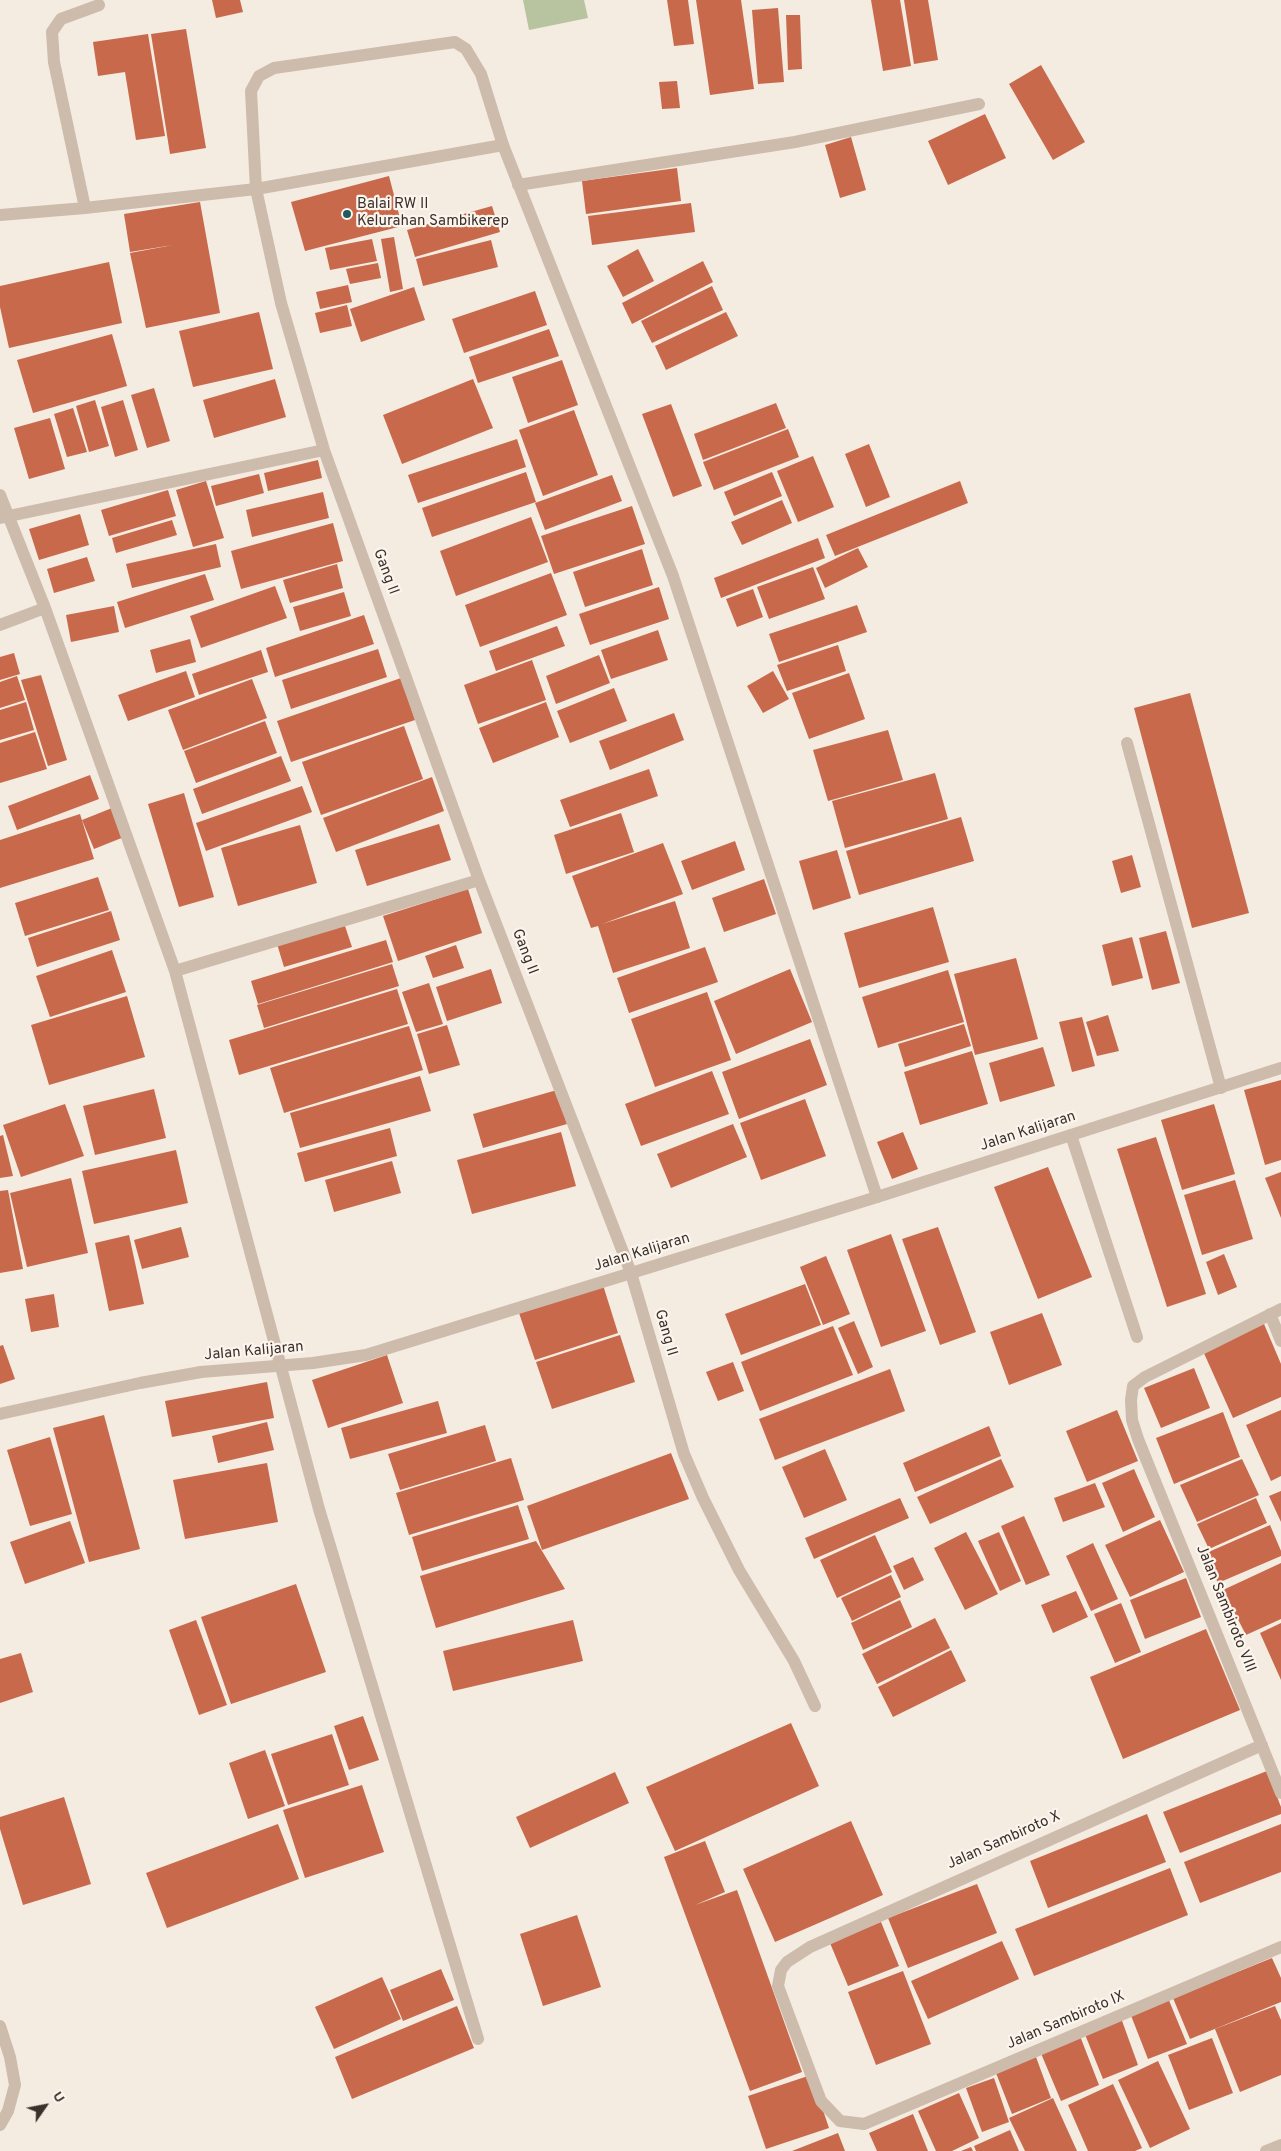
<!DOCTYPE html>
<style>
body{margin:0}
#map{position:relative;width:1281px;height:2151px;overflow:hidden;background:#f4ebe1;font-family:Overpass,sans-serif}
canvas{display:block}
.north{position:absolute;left:20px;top:2081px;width:50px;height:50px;-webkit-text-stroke:4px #fbf5ee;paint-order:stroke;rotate:57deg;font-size:14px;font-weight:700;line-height:20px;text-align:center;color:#3b302b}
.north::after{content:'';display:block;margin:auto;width:18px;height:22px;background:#3b302b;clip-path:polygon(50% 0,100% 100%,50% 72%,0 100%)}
</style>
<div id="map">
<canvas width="1281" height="2151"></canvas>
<div class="north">U</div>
</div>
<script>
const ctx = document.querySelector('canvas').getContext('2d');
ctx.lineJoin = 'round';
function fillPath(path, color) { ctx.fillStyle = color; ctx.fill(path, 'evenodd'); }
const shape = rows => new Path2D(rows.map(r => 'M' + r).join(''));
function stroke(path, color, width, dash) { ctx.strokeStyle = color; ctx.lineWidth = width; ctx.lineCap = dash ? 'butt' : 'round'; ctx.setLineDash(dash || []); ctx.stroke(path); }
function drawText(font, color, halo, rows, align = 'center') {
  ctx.font = font + ' Overpass,sans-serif'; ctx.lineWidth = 4.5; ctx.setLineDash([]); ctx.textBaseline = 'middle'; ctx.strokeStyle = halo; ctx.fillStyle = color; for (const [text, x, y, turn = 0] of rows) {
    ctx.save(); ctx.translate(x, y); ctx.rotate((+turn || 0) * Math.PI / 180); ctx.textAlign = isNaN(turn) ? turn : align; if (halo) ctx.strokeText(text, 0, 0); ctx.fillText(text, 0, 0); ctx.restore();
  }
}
fillPath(shape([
 [523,0,584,0,588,18,529,30]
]), '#b8c4a0');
fillPath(shape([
 [212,0,240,0,243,12,216,18],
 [667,0,688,0,694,44,674,46],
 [696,0,741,0,754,89,710,95],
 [871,0,900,0,911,66,883,71],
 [904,0,928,0,938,60,914,64],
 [778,8,784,82,758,84,752,10],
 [786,15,800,15,802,69,788,70],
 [186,29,206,148,170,154,151,34],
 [148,34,165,136,136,140,125,72,98,76,93,42],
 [1041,65,1085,142,1053,160,1009,84],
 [677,81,680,108,662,109,659,82],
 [985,114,1006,158,948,185,928,141],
 [851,137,866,190,840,198,825,145],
 [677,168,681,201,586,214,582,181],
 [389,176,402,226,305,251,291,202],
 [200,202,220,313,146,328,130,253,173,245,130,252,124,214],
 [691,203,695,232,592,245,588,216],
 [492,206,500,232,415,257,407,230],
 [394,237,403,289,390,292,381,239],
 [372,239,377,261,330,270,325,248],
 [491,240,498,267,423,286,416,259],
 [638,249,654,281,623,297,607,266],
 [703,261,713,282,632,324,622,303],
 [109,262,122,323,9,348,0,307,0,286],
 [378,263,381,278,350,284,346,269],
 [348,285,352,302,320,309,316,292],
 [712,286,723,310,652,343,641,321],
 [414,287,425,320,361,342,350,309],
 [535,291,547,325,464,353,452,319],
 [347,305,352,326,320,333,315,313],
 [259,312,273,369,193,387,179,331],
 [726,312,738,336,666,370,655,346],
 [549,329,559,356,478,383,469,357],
 [112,334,127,386,33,413,17,360],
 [562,360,578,405,528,423,512,377],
 [275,379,286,417,214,438,203,400],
 [473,379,493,428,402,464,383,415],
 [154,388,170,441,147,448,131,395],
 [95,400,109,446,89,452,76,406],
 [123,400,138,450,115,457,101,407],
 [776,403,786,428,703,460,694,434],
 [671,404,702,486,673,497,642,414],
 [73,408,87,452,67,457,54,414],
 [574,410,598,475,543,496,519,430],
 [50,418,65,469,29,479,14,428],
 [788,429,799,457,714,490,703,462],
 [517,439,526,467,418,503,408,475],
 [869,444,890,497,866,507,845,454],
 [813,456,834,507,798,522,777,471],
 [318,460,322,478,268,491,264,473],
 [526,472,536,502,432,537,422,508],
 [772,472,782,496,734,516,724,492],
 [259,474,264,493,216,506,211,486],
 [612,475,622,501,545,530,535,503],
 [206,481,224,538,193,547,176,490],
 [960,481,968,503,835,556,826,535],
 [168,490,176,516,109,536,101,510],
 [323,492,329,518,252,537,246,510],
 [782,500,792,523,742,545,731,522],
 [632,506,645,544,554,574,541,536],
 [80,514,89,545,39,560,29,529],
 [531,517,548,562,456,596,440,551],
 [172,520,177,535,116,553,112,538],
 [333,523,343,561,241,589,231,551],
 [818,538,825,558,721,598,714,578],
 [216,544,221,567,132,588,126,564],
 [858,548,868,567,825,588,816,568],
 [642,549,653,585,585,607,573,572],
 [87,557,95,581,54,593,47,569],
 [337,564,343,588,290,603,283,580],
 [813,567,825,599,769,619,757,587],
 [551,573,567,615,480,647,465,605],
 [205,574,214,600,125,628,117,602],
 [275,586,287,618,201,648,190,616],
 [659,587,669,619,590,645,579,614],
 [753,589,763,617,737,627,726,599],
 [344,592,351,616,300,631,293,607],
 [857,605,867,632,779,662,769,634],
 [114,606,119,632,71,642,66,615],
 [364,615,374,644,275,677,266,648],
 [557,626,565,646,496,671,489,651],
 [658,630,668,660,611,679,601,650],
 [190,639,196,662,156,673,150,650],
 [838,645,846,671,787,691,777,665],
 [378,649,387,677,291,709,282,680],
 [261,650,268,672,199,695,192,674],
 [14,653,20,674,0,680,0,657],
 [599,655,610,683,556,704,546,676],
 [532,660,546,700,478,724,464,685],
 [186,671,195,697,128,721,118,695],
 [773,671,789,699,763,713,747,686],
 [849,673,865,719,809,739,792,693],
 [41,675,67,760,48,766,21,680],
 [17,676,25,700,0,708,0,682],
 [401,678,415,720,291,762,277,721],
 [252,679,267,718,183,750,168,710],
 [614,688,627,721,570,743,557,711],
 [1190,693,1249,913,1192,928,1134,708],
 [26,702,34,730,0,740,0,710],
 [546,702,559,737,493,763,479,728],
 [674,713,684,740,610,770,599,741],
 [265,721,277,753,196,783,184,751],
 [404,726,423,779,321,815,302,762],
 [888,730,903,780,828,801,813,750],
 [35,732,47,769,0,783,0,743],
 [281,756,291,781,202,814,193,789],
 [649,769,658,796,570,827,560,800],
 [935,773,948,819,845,848,832,801],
 [90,775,99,799,17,830,8,806],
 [432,777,444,811,336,852,323,818],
 [302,786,312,812,206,851,196,823],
 [184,793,214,897,179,907,148,804],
 [112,808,124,837,94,849,82,820],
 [621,813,634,852,566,874,554,835],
 [80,814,94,859,0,888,0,840],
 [961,817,974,861,859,895,846,851],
 [439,824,451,860,367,886,355,850],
 [300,825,317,883,238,906,221,848],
 [735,841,745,870,692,890,681,861],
 [663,843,683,894,602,924,675,901,690,948,613,973,598,926,591,928,572,876],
 [837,850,851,898,813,910,799,861],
 [1132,855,1141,887,1121,893,1112,861],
 [98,877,109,910,25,936,15,903],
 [764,879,776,914,724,932,712,898],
 [468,889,482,933,398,961,383,916],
 [933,907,949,962,859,988,844,933],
 [111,911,120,940,37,967,28,938],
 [344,923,352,947,284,967,277,944],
 [1166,931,1180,983,1152,990,1139,938],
 [1132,937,1143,978,1112,986,1102,945],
 [386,940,393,962,258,1004,251,981],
 [456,945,464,968,433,978,425,956],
 [705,947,718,982,629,1013,617,978],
 [112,950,126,992,50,1017,36,976],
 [1016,958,1038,1039,975,1055,954,974],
 [392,964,399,986,264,1028,257,1005],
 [491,969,502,1003,447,1021,436,987],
 [790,969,812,1022,736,1054,714,1001],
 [948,970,964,1022,878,1048,862,997],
 [429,983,443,1024,416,1032,402,992],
 [397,989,408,1024,239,1075,229,1040],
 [707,992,731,1060,655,1087,631,1019],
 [127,996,145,1057,49,1085,31,1025],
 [1108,1015,1119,1051,1097,1056,1086,1022],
 [1082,1017,1095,1066,1072,1072,1059,1022],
 [964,1024,971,1046,905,1067,898,1044],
 [447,1025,460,1065,429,1074,417,1034],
 [409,1026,423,1070,284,1113,270,1068],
 [810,1039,827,1085,739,1119,722,1072],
 [1043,1047,1055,1086,1000,1102,989,1063],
 [972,1051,988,1104,920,1125,904,1072],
 [712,1071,729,1114,641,1146,625,1104],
 [420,1076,431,1111,300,1148,290,1113],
 [1281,1080,1281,1160,1265,1165,1244,1090],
 [154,1089,166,1138,95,1155,83,1106],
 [557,1090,567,1124,483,1148,473,1114],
 [805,1099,826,1156,761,1180,740,1123],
 [65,1104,84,1156,21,1177,3,1125],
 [1214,1104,1235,1174,1182,1190,1161,1120],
 [733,1124,747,1157,671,1188,657,1154],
 [390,1128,397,1156,305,1182,297,1153],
 [561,1132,576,1186,472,1214,457,1160],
 [903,1132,918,1169,892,1179,877,1142],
 [3,1135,13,1176,0,1178,0,1136],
 [1156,1137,1206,1294,1167,1307,1117,1149],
 [176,1150,188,1203,94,1224,82,1171],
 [392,1161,401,1193,334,1212,325,1180],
 [1048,1167,1092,1277,1038,1299,994,1187],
 [1281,1172,1281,1218,1265,1178],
 [71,1178,88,1253,27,1267,10,1193],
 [1235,1180,1253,1239,1202,1255,1184,1195],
 [8,1190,23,1269,0,1273,0,1191],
 [181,1227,189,1257,142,1269,134,1240],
 [938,1227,976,1332,940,1345,902,1239],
 [891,1234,926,1331,881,1347,847,1250],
 [129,1235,144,1304,109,1311,95,1243],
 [1224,1254,1237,1287,1218,1295,1206,1262],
 [826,1256,850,1314,823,1325,800,1267],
 [805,1284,821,1325,741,1355,725,1314],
 [603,1285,618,1333,535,1360,519,1313],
 [54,1294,59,1327,31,1332,25,1299],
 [1042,1313,1062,1365,1009,1385,990,1332],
 [854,1321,873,1367,858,1374,838,1328],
 [1264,1324,1281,1364,1281,1397,1233,1418,1203,1351],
 [833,1326,853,1375,760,1411,741,1362],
 [620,1335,635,1382,552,1409,536,1362],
 [3,1345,15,1379,0,1384,0,1346],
 [387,1355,403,1403,328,1428,312,1380],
 [733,1362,744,1391,718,1401,706,1372],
 [1194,1368,1210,1408,1161,1428,1144,1388],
 [890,1369,905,1411,775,1460,759,1419],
 [267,1382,274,1418,172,1437,165,1401],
 [438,1401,447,1433,350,1459,341,1428],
 [1117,1410,1138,1461,1087,1482,1066,1431],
 [1281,1410,1281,1476,1271,1481,1246,1425],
 [1223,1412,1240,1457,1174,1484,1156,1438],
 [104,1415,140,1549,89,1562,53,1428],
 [267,1422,274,1450,218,1463,212,1436],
 [485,1425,496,1461,400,1490,388,1454],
 [989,1426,1001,1456,915,1492,903,1463],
 [50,1437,72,1514,30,1526,7,1450],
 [825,1449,847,1500,804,1518,782,1467],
 [671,1453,689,1499,542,1550,527,1506],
 [511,1458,524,1500,409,1535,396,1493],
 [1001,1459,1014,1487,930,1524,917,1497],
 [1242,1459,1259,1495,1197,1522,1180,1485],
 [267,1463,278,1522,185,1539,173,1480],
 [1134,1469,1155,1517,1123,1532,1102,1483],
 [1095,1483,1105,1507,1063,1522,1054,1498],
 [1281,1491,1281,1522,1269,1496],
 [900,1498,909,1518,814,1559,805,1538],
 [1256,1498,1267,1523,1209,1549,1197,1524],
 [518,1505,529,1539,422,1571,412,1537],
 [1024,1516,1050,1575,1026,1585,1001,1526],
 [1160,1520,1184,1572,1130,1597,1105,1545],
 [70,1521,85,1563,25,1584,10,1542],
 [1270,1525,1281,1551,1281,1556,1218,1583,1204,1554],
 [966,1532,998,1594,965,1610,934,1548],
 [999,1532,1021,1581,1000,1591,978,1541],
 [875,1535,892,1572,837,1598,820,1560],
 [536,1541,565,1589,436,1628,420,1576],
 [1093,1543,1118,1599,1091,1611,1066,1556],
 [913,1557,924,1580,904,1590,893,1566],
 [1281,1563,1281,1619,1246,1635,1223,1590],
 [891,1575,901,1597,852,1621,841,1598],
 [1186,1578,1201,1617,1145,1639,1130,1600],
 [296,1584,326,1672,231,1704,201,1617],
 [1076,1591,1088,1617,1053,1633,1041,1605],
 [900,1600,912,1627,863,1650,851,1623],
 [1121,1603,1141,1652,1115,1663,1094,1614],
 [935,1618,950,1648,877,1684,862,1654],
 [196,1620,227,1705,199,1715,169,1630],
 [573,1620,583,1661,453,1691,443,1651],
 [1281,1623,1281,1680,1260,1633],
 [1206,1629,1240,1710,1123,1759,1090,1677],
 [951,1650,966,1681,893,1717,878,1687],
 [21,1653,33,1692,0,1703,0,1659],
 [363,1716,379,1760,349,1770,334,1726],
 [791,1723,819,1786,675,1851,646,1787],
 [332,1734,349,1785,288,1805,271,1754],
 [265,1750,285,1806,248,1819,229,1763],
 [1267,1771,1281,1807,1281,1814,1180,1853,1163,1812],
 [615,1772,629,1803,530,1848,516,1817],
 [362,1785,384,1852,305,1878,283,1810],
 [64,1797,91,1884,23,1905,0,1829,0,1817],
 [1147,1814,1166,1862,1048,1908,1030,1861],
 [851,1821,883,1895,775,1942,743,1869],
 [278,1824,299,1879,167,1928,146,1873],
 [1281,1824,1281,1872,1200,1903,1184,1862],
 [705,1841,725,1892,695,1905,737,1890,802,2072,750,2091,664,1857],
 [1170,1868,1188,1915,1034,1976,1015,1929],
 [977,1884,997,1933,908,1968,888,1918],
 [577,1915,601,1987,543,2006,520,1934],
 [881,1922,899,1966,848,1986,830,1943],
 [1002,1941,1019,1979,928,2019,911,1981],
 [1272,1958,1281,1978,1281,2002,1190,2039,1173,1998],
 [441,1969,454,2000,403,2021,390,1990],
 [903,1971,931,2044,876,2065,848,1992],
 [382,1977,401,2019,334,2049,315,2007],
 [1168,1998,1187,2044,1148,2059,1130,2013],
 [457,2006,474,2048,352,2099,335,2057],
 [1275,2006,1281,2020,1281,2075,1240,2092,1215,2029],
 [1121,2018,1138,2065,1103,2079,1084,2032],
 [1080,2036,1099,2085,1061,2101,1040,2051],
 [1212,2038,1233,2093,1189,2110,1168,2055],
 [1036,2057,1051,2098,1012,2114,996,2073],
 [1158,2061,1190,2129,1150,2148,1118,2080],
 [811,2075,829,2128,766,2149,748,2096],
 [994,2078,1009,2122,982,2132,966,2088],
 [1113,2084,1142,2148,1135,2151,1088,2151,1068,2105],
 [959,2093,979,2138,952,2151,936,2151,918,2111],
 [1053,2098,1077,2151,1025,2151,1009,2118],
 [913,2114,928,2151,877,2151,869,2133],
 [1010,2130,1019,2151,976,2151,974,2146],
 [838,2133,845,2151,792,2151],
 [971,2147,973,2151,961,2151]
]), '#c8694b');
stroke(shape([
 [256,189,251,91,259,76,274,68,455,42,466,49,481,74,503,145],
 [1127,743,1221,1088],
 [1071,1135,1137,1337]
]), '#cdbbac', 12);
stroke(shape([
 [518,185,795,142,979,104],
 [256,189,281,303,324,450,479,880,631,1273,684,1454,703,1498,739,1570,794,1661,815,1706],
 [85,208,54,62,52,32,61,19,99,5],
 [0,215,85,208,256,189,503,145,673,576,877,1197],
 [0,495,45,608,175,971,319,1509,478,2039],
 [0,518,324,450],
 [0,625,45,608],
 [175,971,479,880],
 [1281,1309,1145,1377,1133,1386,1131,1400,1132,1420,1138,1439,1281,1793],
 [1270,1314,1281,1341],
 [1262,1745,810,1947,787,1962,781,1970,778,1986,821,2101,840,2121,864,2124,1281,1947],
 [0,2026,10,2057,15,2085,8,2111,0,2125],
 [1266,2151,1281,2145]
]), '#cdbbac', 12);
stroke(shape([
 [0,1414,140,1383,201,1372,313,1363,366,1355,877,1197,1281,1068]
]), '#cdbbac', 12);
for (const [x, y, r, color] of [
 [347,214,5,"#1f5a5e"]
]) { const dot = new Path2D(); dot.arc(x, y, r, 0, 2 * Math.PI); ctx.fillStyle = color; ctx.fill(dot); stroke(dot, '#fbf5ee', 2); }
drawText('15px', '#3b302b', '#fbf5ee', [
 ["Balai RW II",357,205],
 ["Kelurahan Sambikerep",357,222]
], 'left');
drawText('15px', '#3b302b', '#fbf5ee', [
 ["Gang II",385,572,70],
 ["Gang II",524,952,69],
 ["Jalan Kalijaran",1028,1132,-18],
 ["Jalan Kalijaran",642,1253,-17],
 ["Gang II",665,1333,74],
 ["Jalan Kalijaran",254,1352,-5],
 ["Jalan Sambiroto VIII",1225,1609,68],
 ["Jalan Sambiroto X",1004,1841,-24],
 ["Jalan Sambiroto IX",1066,2021,-23]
]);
</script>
